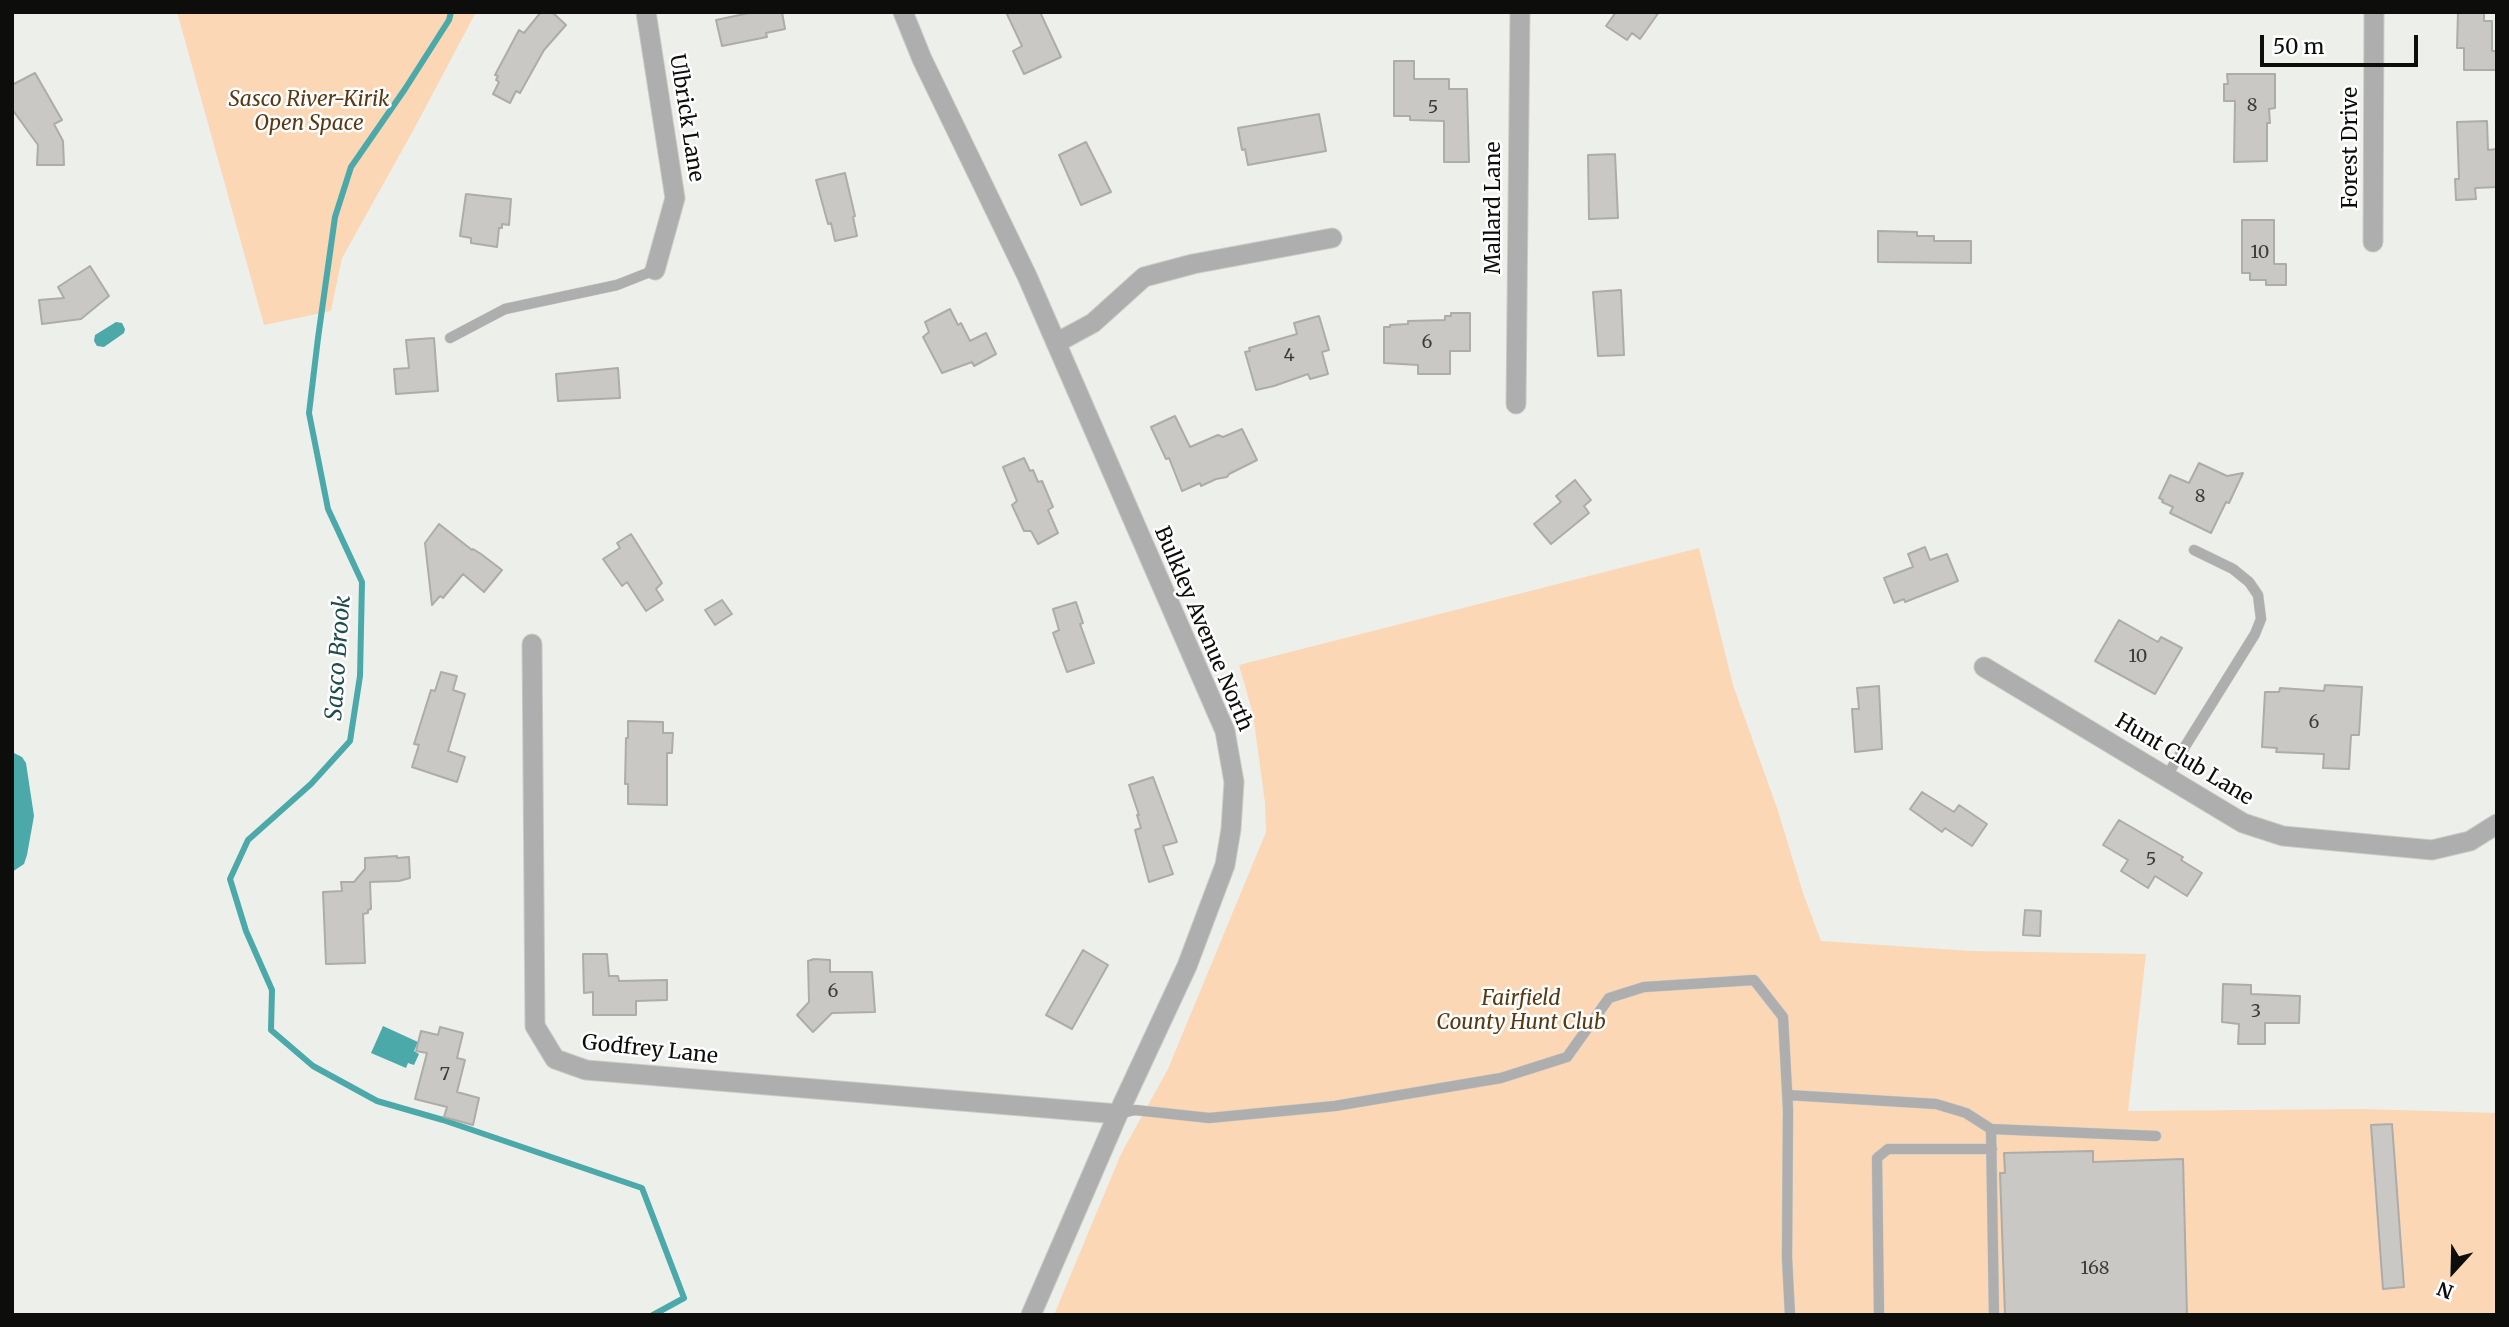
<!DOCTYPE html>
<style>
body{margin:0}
#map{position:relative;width:2509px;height:1327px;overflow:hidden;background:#edefeb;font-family:Merriweather,serif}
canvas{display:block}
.frame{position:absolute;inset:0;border:14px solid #0d0e0c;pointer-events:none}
.north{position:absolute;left:2418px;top:1236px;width:70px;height:70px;-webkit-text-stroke:5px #fff;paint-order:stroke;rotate:202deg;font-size:19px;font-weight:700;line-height:28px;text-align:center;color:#0d0e0c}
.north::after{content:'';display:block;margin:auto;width:24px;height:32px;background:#0d0e0c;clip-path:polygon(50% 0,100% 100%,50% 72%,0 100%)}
.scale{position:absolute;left:2260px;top:35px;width:158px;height:32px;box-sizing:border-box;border:4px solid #0d0e0c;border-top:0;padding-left:9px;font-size:21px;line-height:24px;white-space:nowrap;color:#0d0e0c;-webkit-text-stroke:5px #fff;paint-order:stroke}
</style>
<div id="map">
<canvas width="2509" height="1327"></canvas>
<div class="frame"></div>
<div class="north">N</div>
<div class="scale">50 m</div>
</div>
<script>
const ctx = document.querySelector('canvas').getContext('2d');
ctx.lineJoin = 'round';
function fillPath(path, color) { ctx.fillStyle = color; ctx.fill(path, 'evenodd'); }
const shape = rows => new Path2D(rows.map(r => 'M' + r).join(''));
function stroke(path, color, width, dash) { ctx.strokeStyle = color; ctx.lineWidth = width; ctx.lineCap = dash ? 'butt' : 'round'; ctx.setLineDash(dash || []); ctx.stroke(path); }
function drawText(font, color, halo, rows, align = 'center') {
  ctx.font = font + ' Merriweather,serif'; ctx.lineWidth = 5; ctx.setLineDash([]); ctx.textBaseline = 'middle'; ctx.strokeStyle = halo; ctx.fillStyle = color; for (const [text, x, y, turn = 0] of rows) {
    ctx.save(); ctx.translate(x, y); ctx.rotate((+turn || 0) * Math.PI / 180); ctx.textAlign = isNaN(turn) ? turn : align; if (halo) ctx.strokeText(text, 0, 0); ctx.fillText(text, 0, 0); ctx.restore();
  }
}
fillPath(shape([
 [177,12,476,12,414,129,342,258,331,311,264,325],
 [1699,548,1733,685,1778,811,1803,893,1821,941,1971,951,2146,954,2128,1111,2363,1109,2497,1113,2497,1315,1054,1315,1121,1154,1168,1069,1266,832,1265,803,1253,714,1239,665]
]), '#fbd7b6');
fillPath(shape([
 [116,322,122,323,125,329,124,333,104,347,97,346,94,341,95,335],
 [12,752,22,757,26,763,34,816,27,855,24,864,12,872],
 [383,1026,418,1042,414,1051,419,1054,414,1065,408,1063,406,1068,371,1053]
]), '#4ca9aa');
stroke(shape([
 [451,12,449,20,405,89,351,167,335,217,318,338,309,413,328,509,362,582,360,676,350,741,311,784,248,840,230,879,246,931,272,990,271,1030,313,1066,377,1101,443,1120,642,1188,684,1298,653,1315]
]), '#4ca9aa', 6);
const building = shape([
 [541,12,552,12,566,25,544,50,520,93,516,91,510,103,493,94,499,82,496,80,498,76,495,75,519,30,524,33,541,12],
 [754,12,782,12,785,29,766,33,767,37,722,46,716,20,754,12],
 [1006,12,1040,12,1061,57,1024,74,1013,51,1022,46,1006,12],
 [1616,12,1659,12,1640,39,1632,33,1627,40,1606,26,1616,12],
 [2458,12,2484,12,2484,21,2492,21,2492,51,2497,51,2497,70,2464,70,2464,48,2457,48,2458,12],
 [1394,61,1414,61,1414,79,1449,79,1449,89,1467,89,1469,162,1444,162,1444,121,1410,120,1410,116,1394,116,1394,61],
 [35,73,62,120,54,124,63,141,64,165,37,165,38,145,12,109,12,85,35,73],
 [2227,74,2275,74,2275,108,2269,109,2270,123,2267,123,2267,161,2234,162,2235,101,2224,101,2224,84,2228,84,2227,74],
 [1319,114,1326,151,1248,165,1245,149,1242,150,1238,128,1319,114],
 [2487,121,2488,150,2497,149,2497,187,2475,188,2476,199,2456,200,2455,179,2459,179,2457,122,2487,121],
 [1086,142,1111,192,1081,205,1059,155,1086,142],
 [1615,154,1618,218,1589,219,1588,155,1615,154],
 [845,173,855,216,853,217,857,236,835,241,831,223,828,224,816,180,845,173],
 [466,194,511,199,509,225,502,224,502,228,499,228,497,247,471,243,471,238,460,236,466,194],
 [2242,220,2274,220,2274,264,2286,264,2286,285,2266,285,2266,280,2250,280,2250,273,2242,273,2242,220],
 [1878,231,1917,232,1917,236,1934,236,1934,241,1971,241,1971,263,1878,262,1878,231],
 [90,266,109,296,81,319,42,324,39,300,64,298,58,287,90,266],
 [1621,290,1624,355,1598,356,1593,292,1621,290],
 [950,309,958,325,961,323,970,341,986,333,996,354,974,366,972,362,942,373,923,337,929,332,925,322,950,309],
 [1451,313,1470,313,1470,351,1450,351,1450,374,1418,374,1418,365,1384,363,1384,327,1390,327,1390,325,1408,324,1408,321,1445,320,1445,316,1451,316,1451,313],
 [1319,316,1329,350,1322,352,1328,374,1310,379,1308,374,1274,386,1256,390,1245,352,1250,351,1249,348,1297,334,1294,323,1319,316],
 [434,338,438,391,396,394,394,369,409,368,406,340,434,338],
 [618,368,620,398,558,401,556,374,618,368],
 [1175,416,1190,447,1218,435,1223,437,1242,429,1257,460,1229,474,1227,477,1216,479,1201,486,1200,483,1182,491,1169,458,1166,459,1151,427,1175,416],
 [1024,458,1030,471,1033,470,1038,482,1042,481,1053,507,1048,510,1058,533,1038,544,1031,531,1024,531,1012,505,1017,501,1003,467,1024,458],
 [2199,463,2227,476,2243,473,2229,503,2226,502,2211,533,2170,513,2173,507,2162,502,2163,500,2159,498,2170,475,2189,483,2199,463],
 [1575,480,1591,500,1584,506,1589,513,1551,544,1534,524,1561,502,1556,496,1575,480],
 [439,524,472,550,473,549,481,554,502,570,484,592,463,574,443,598,440,596,432,605,425,543,439,524],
 [631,534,662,583,656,589,663,600,646,611,627,582,622,586,603,559,620,548,617,543,631,534],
 [1925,547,1930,560,1947,554,1958,581,1905,602,1904,599,1894,603,1884,578,1913,567,1908,554,1925,547],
 [722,600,732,614,715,625,705,610,722,600],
 [1076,602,1083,623,1080,624,1094,663,1067,672,1053,633,1059,630,1053,609,1076,602],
 [2119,620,2158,642,2161,637,2182,648,2155,694,2095,661,2119,620],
 [441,672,457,676,453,690,465,694,448,751,465,757,457,782,412,767,419,745,414,744,431,690,435,691,441,672],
 [2325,685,2362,687,2359,735,2351,735,2349,769,2323,768,2324,754,2276,752,2277,748,2262,747,2265,692,2279,692,2280,688,2324,691,2325,685],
 [1879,686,1882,749,1855,752,1852,709,1859,709,1857,688,1879,686],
 [628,721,663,722,663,733,673,733,672,753,667,753,667,805,628,804,628,784,625,784,626,738,628,738,628,721],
 [1153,777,1177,842,1163,846,1173,874,1149,882,1135,830,1141,828,1137,815,1139,815,1129,785,1153,777],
 [1922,792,1954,812,1959,805,1987,824,1972,846,1945,828,1942,832,1910,809,1922,792],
 [2119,820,2183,857,2181,860,2202,873,2187,896,2155,876,2148,888,2121,871,2128,860,2103,845,2119,820],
 [397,856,397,858,409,857,410,878,399,881,370,882,371,909,368,910,368,913,363,914,365,963,326,964,323,892,342,891,341,882,354,882,365,869,365,858,397,856],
 [2025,910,2041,911,2040,936,2023,935,2025,910],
 [1083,950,1108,965,1072,1029,1046,1015,1083,950],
 [583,954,607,954,609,976,618,976,619,981,667,980,667,1000,636,1001,636,1015,593,1015,593,992,584,993,583,954],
 [814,959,830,960,830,972,872,972,875,1012,832,1013,813,1032,797,1015,809,1002,808,961,814,959],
 [2223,984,2251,985,2251,994,2300,996,2299,1023,2265,1023,2265,1044,2238,1044,2239,1024,2222,1022,2223,984],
 [440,1027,463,1033,457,1058,465,1060,457,1092,479,1098,473,1125,444,1117,447,1107,415,1099,427,1053,416,1051,421,1031,438,1035,440,1027],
 [2392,1124,2404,1287,2383,1289,2371,1125,2392,1124],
 [2093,1151,2093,1162,2183,1159,2187,1315,2005,1315,2000,1173,2005,1173,2004,1153,2093,1151]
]);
fillPath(building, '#c9c8c4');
stroke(building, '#adaca9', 2);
const service = shape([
 [450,338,505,309,617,285,655,270],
 [2166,777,2255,634,2261,619,2258,595,2249,582,2233,569,2194,550],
 [1788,1095,1936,1104,1966,1113,1991,1129,2156,1136],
 [1118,1114,1135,1110,1209,1118,1335,1106,1501,1078,1567,1057,1609,998,1644,987,1754,980,1783,1017,1788,1109,1787,1258,1790,1315],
 [1991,1129,1994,1315],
 [1879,1315,1877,1158,1888,1149,1992,1149]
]);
const minor = shape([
 [646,12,675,198,655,270],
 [903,12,922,59,1027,276,1225,731,1234,782,1231,829,1225,865,1187,966,1118,1114,1031,1315],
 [2373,242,2374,12],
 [1056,343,1093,323,1144,277,1193,264,1332,238],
 [1516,404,1520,12],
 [532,644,535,1026,555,1059,586,1070,1118,1114],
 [1984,667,2243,823,2283,836,2432,850,2470,841,2497,824]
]);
stroke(service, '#c9cbc7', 11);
stroke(minor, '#c9cbc7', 21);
stroke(service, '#adaead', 10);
stroke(minor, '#adaead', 19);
drawText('18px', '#3c3c3a', null, [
 ["8",2252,106],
 ["5",1433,108],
 ["10",2260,253],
 ["6",1427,343],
 ["4",1289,356],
 ["8",2200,497],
 ["10",2138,657],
 ["6",2314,723],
 ["5",2151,860],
 ["6",833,992],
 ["3",2256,1012],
 ["7",445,1075],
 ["168",2095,1269]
]);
drawText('italic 21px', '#5a3812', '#fff', [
 ["Sasco River-Kirik",309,100],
 ["Open Space",309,124],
 ["Fairfield",1521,999],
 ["County Hunt Club",1521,1023]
]);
drawText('21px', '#0d0e0c', '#fff', [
 ["Ulbrick Lane",686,118,81],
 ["Forest Drive",2351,148,-90],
 ["Mallard Lane",1494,208,-90],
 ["Bulkley Avenue North",1203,629,67],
 ["Hunt Club Lane",2184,760,31],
 ["Godfrey Lane",650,1050,6]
]);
drawText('italic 23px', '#214c4c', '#fff', [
 ["Sasco Brook",339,658,-86]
]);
</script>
